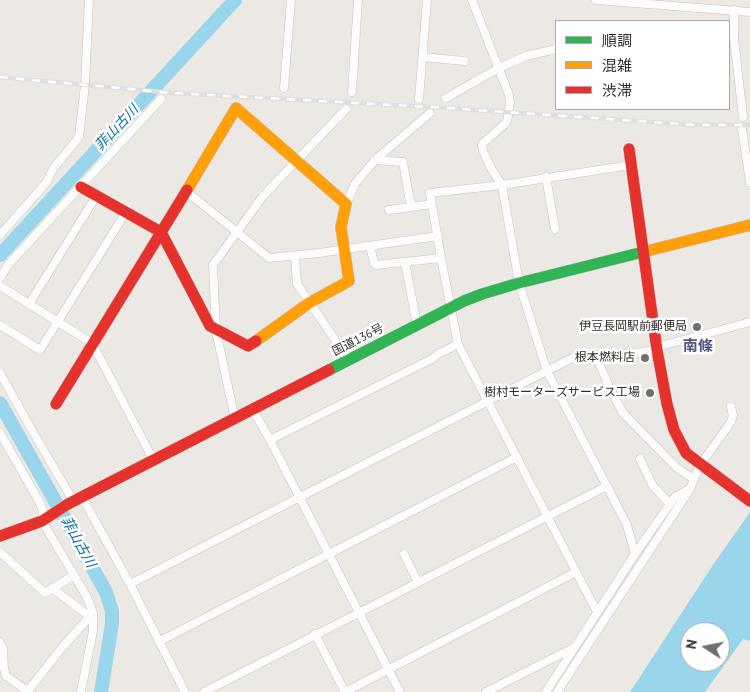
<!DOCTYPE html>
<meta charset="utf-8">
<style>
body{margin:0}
#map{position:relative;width:750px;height:692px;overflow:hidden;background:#ece8e4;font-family:"PT Sans","Noto Sans JP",sans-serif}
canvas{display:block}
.legend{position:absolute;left:555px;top:20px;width:175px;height:90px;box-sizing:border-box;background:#fff;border:1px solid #ababab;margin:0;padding:6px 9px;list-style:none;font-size:15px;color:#2e2e2e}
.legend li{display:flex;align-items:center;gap:10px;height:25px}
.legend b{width:25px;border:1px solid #ababab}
.north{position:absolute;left:680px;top:622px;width:50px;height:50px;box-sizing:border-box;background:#fff;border:1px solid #ababab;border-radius:50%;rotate:281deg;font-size:14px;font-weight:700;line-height:20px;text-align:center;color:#2e2e2e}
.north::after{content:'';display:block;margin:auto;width:18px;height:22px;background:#706f6e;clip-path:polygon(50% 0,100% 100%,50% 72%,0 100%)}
</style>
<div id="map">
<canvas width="750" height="692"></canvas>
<ul class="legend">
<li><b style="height:6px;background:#30b455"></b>順調</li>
<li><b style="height:6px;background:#ff9f0a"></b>混雑</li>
<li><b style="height:6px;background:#e5322d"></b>渋滞</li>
</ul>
<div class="north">N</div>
</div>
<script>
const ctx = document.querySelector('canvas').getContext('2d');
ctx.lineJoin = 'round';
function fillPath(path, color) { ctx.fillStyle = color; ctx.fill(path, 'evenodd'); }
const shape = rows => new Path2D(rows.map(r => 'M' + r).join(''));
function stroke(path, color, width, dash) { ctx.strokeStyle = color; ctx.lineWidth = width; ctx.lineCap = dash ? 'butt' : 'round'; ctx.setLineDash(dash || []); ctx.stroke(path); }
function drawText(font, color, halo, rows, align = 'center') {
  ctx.font = font + ' "PT Sans","Noto Sans JP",sans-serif'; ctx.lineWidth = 5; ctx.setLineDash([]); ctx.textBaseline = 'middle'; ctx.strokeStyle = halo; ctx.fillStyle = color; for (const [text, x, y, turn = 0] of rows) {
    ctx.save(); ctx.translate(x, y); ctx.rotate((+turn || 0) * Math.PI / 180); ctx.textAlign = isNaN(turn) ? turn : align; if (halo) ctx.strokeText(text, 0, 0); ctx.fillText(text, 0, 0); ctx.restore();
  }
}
fillPath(shape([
 [750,512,750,641,743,639,705,692,630,692,713,565],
 [690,632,720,632,720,662,690,662]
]), '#99d6ec');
stroke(shape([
 [0,255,235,0],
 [0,403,106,592,112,611,112,624,101,692]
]), '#99d6ec', 14);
const street = shape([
 [472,0,509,95,510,102,507,122,482,144,483,151,492,170,502,185,519,283,547,371,627,525,635,554],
 [596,0,750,12],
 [734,10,734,38,743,117],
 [423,57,464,61],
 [284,88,291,0],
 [352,92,358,0],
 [446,98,499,68,526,56,556,49],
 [419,99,427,0],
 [742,129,750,182],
 [375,160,403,162,411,207],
 [546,177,555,229],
 [186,191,269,258,319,253,438,236],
 [346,204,355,184,375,160,430,113],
 [389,210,432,204],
 [0,235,46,183,53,169,79,137,85,85,89,0],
 [370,246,374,263,376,265,441,258],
 [295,256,297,284,349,360],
 [405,262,417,325],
 [0,278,8,265,161,99],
 [0,286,92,343,154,461],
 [29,304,97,195],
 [0,325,40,350,126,212],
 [657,347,750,322],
 [596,355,609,387,623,413,677,468,694,479],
 [0,373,30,427,74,502],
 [253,410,270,440,400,692],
 [235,419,216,331,213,265,263,196,346,109],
 [0,433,40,503,43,511,42,521,87,597,93,613,93,631,81,692],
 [270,440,432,359,438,354,458,344],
 [640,459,653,486,670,504],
 [82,497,130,584,185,692],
 [0,552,45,593,74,575],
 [404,554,418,582],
 [130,584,578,355,618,355,657,350],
 [52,588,89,616],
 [597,612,458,344,441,258,430,193,502,185,631,165],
 [315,634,345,692],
 [160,641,517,457],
 [0,643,3,649,4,669,6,676,29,692],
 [28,691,60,650,93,613],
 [204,692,607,486],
 [345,692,576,572],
 [486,692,573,648],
 [546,692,635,554,675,497,688,490],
 [557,692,690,489,700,465,731,422,733,415,731,407]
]);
const fast = shape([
 [329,370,464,301,482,294,519,283,647,251]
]);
const slow = shape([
 [187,190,236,108,346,204,341,227,349,281,309,303,256,341],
 [647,251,750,225]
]);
const jam = shape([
 [629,149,657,350,667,404,674,430,686,453,750,501],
 [81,187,161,232,210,326,248,346,256,341],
 [56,404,187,190],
 [0,536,42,521,68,504,329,370]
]);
stroke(street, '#c5c4c5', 9);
stroke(fast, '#c5c4c5', 12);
stroke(slow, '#c5c4c5', 12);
stroke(jam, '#c5c4c5', 12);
stroke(street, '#fcfcfb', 8);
stroke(fast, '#30b455', 11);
stroke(slow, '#ff9f0a', 11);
stroke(jam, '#e5322d', 11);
const rail = shape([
 [0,77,173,93,447,108,696,125,750,125]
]);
stroke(rail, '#dfdfe1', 4.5);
stroke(rail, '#fff', 2.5, [8]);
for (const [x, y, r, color] of [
 [697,327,5,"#706f6e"],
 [645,358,5,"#706f6e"],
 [650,393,5,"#706f6e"]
]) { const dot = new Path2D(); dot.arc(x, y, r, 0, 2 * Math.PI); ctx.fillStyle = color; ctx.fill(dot); stroke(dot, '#fff', 2); }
drawText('12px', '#2e2e2e', '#fff', [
 ["伊豆長岡駅前郵便局",687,327],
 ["根本燃料店",635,358],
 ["樹村モーターズサービス工場",640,393]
], 'right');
drawText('12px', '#2e2e2e', '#fff', [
 ["国道136号",358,340,-27]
]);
drawText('italic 14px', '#0d6fa3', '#fff', [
 ["菲山古川",117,128,-47],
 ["菲山古川",78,542,61]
]);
drawText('bold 15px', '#4d5680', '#fff', [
 ["南條",698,347]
]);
</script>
